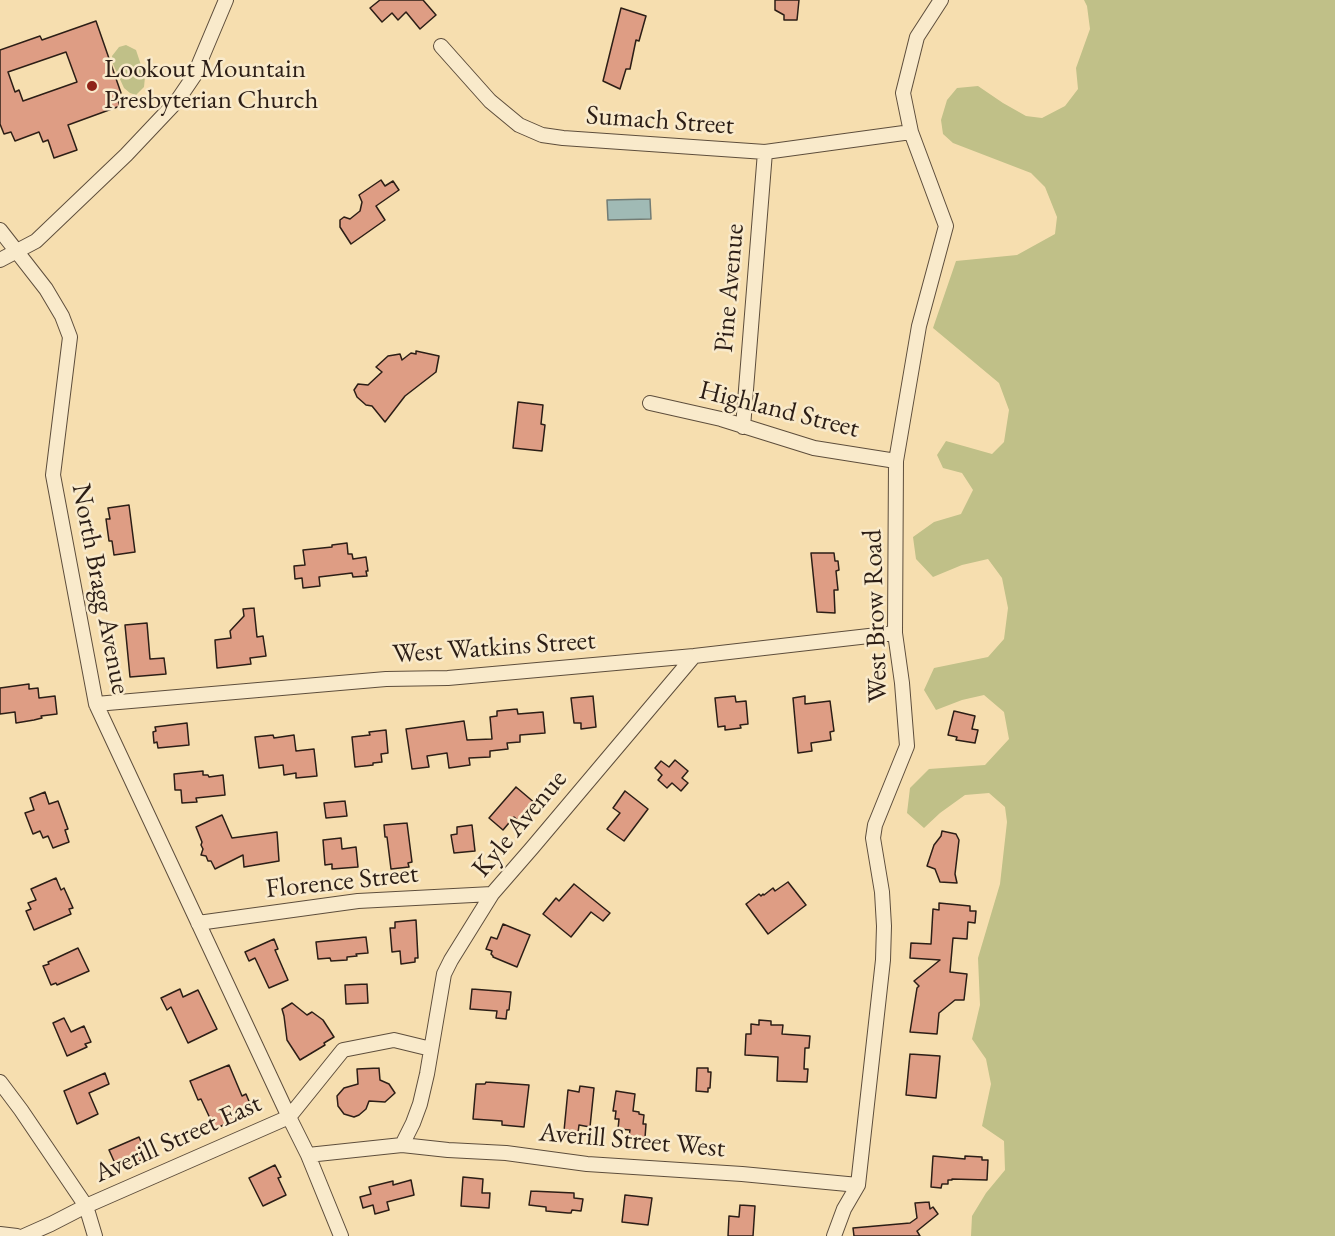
<!DOCTYPE html>
<style>
body{margin:0}
canvas{display:block;background:#f6deaf}
</style>
<canvas width="1335" height="1236"></canvas>
<script>
const ctx = document.querySelector('canvas').getContext('2d');
ctx.lineJoin = 'round';
function fillPath(path, color) { ctx.fillStyle = color; ctx.fill(path, 'evenodd'); }
const shape = rows => new Path2D(rows.map(r => 'M' + r).join(''));
function stroke(path, color, width, dash) { ctx.strokeStyle = color; ctx.lineWidth = width; ctx.lineCap = dash ? 'butt' : 'round'; ctx.setLineDash(dash || []); ctx.stroke(path); }
function drawText(font, color, halo, rows, align = 'center') {
  ctx.font = font + ' "EB Garamond",serif'; ctx.lineWidth = 5; ctx.setLineDash([]); ctx.textBaseline = 'middle'; ctx.strokeStyle = halo; ctx.fillStyle = color; for (const [text, x, y, turn = 0] of rows) {
    ctx.save(); ctx.translate(x, y); ctx.rotate((+turn || 0) * Math.PI / 180); ctx.textAlign = isNaN(turn) ? turn : align; if (halo) ctx.strokeText(text, 0, 0); ctx.fillText(text, 0, 0); ctx.restore();
  }
}
fillPath(shape([
 [1084,0,1335,0,1335,1236,971,1236,972,1216,986,1193,1005,1170,1004,1141,982,1126,991,1084,986,1059,972,1039,980,1005,978,958,1000,884,1007,822,1005,807,989,793,965,795,940,813,924,828,907,813,910,788,929,769,985,765,1009,739,1004,712,984,695,962,700,936,710,924,690,934,668,988,657,1004,639,1008,608,1002,578,988,559,962,565,933,577,916,559,913,537,934,522,961,514,973,490,962,473,943,468,937,455,946,441,992,454,1004,442,1009,410,999,383,933,328,956,261,1017,255,1055,234,1057,217,1045,187,1031,173,953,143,943,134,941,120,947,100,957,88,978,86,1003,103,1026,116,1042,118,1065,106,1078,89,1076,68,1090,29,1087,6],
 [126,45,136,50,145,77,144,87,136,95,130,93,124,88,113,64,112,56,119,47]
]), '#c0c088');
const water = shape([
 [650,199,651,219,608,220,607,200,650,199]
]);
fillPath(water, '#a0bab5');
stroke(water, '#727c75', 1.5);
const building = shape([
 [380,0,423,0,436,15,420,29,406,12,398,20,392,13,382,22,370,8,380,0],
 [775,0,799,0,797,20,784,20,784,15,775,10,775,0],
 [621,8,646,16,639,41,636,40,630,69,626,69,620,89,603,81,621,8],
 [96,21,121,93,116,95,120,106,68,125,77,150,54,158,48,140,43,142,39,132,15,141,11,132,4,134,0,124,0,50,40,36,42,40,96,21],
 [66,52,77,82,23,101,19,90,15,92,8,72,66,52],
 [381,180,385,186,393,181,399,190,376,206,385,220,351,244,340,227,340,220,344,217,350,219,360,211,362,202,359,195,381,180],
 [416,351,439,356,436,372,405,396,385,422,372,406,366,405,357,397,354,390,358,384,368,385,382,372,376,367,388,356,400,354,402,360,411,353,416,354,416,351],
 [518,402,543,405,541,424,545,425,542,451,513,448,518,402],
 [129,505,135,552,114,555,112,541,109,541,106,519,110,519,108,508,129,505],
 [347,543,348,554,352,554,353,559,366,557,368,571,366,571,367,576,353,577,352,573,319,577,320,586,303,588,302,578,295,579,294,566,305,565,303,550,332,547,332,545,347,543],
 [811,553,834,553,835,561,838,561,839,570,836,571,838,590,834,590,835,613,817,612,811,553],
 [254,608,257,637,263,636,266,656,250,658,251,664,217,668,215,640,231,638,230,631,244,616,243,609,254,608],
 [147,623,150,659,164,658,166,674,130,677,125,625,147,623],
 [29,684,29,689,38,688,39,698,55,696,57,714,41,716,42,718,34,720,16,723,15,712,0,714,0,688,29,684],
 [593,696,596,727,581,729,581,723,574,723,571,698,593,696],
 [735,696,736,702,746,701,748,724,740,725,741,728,725,730,725,726,718,727,715,698,735,696],
 [805,696,805,704,830,701,834,731,830,732,831,740,811,743,812,751,798,753,793,698,805,696],
 [517,709,518,714,543,712,545,733,520,735,520,742,507,743,508,749,490,751,490,757,469,758,470,765,449,768,447,753,427,756,429,767,412,769,406,729,464,721,467,740,492,739,490,717,497,716,497,711,517,709],
 [954,711,975,716,972,729,978,730,975,743,956,740,957,737,948,735,954,711],
 [187,723,189,745,158,748,157,742,154,743,153,732,156,731,155,727,187,723],
 [386,730,388,753,381,754,382,762,373,763,373,765,355,767,352,737,370,735,369,732,386,730],
 [273,735,274,738,294,735,296,751,314,749,317,776,296,778,296,773,284,775,283,765,259,768,255,737,273,735],
 [675,760,688,771,682,778,688,783,681,791,672,783,667,788,658,780,662,775,655,768,661,761,669,767,675,760],
 [203,771,203,775,208,775,209,777,223,775,225,795,196,798,197,802,182,803,181,790,175,790,174,774,203,771],
 [516,787,536,804,520,822,514,817,503,830,489,818,516,787],
 [625,791,648,809,624,841,607,829,620,813,613,808,625,791],
 [45,792,49,804,58,801,68,829,65,830,69,842,53,848,48,836,43,838,40,831,33,834,25,813,34,810,30,798,45,792],
 [345,801,347,816,326,818,324,803,345,801],
 [222,815,232,838,277,832,279,861,244,867,243,855,215,869,211,861,208,861,206,856,201,855,203,849,201,845,202,842,196,827,222,815],
 [407,823,412,862,408,863,409,867,391,869,387,837,385,837,384,825,407,823],
 [472,825,475,851,454,853,451,835,457,834,457,827,472,825],
 [942,831,956,834,959,840,955,874,957,883,940,882,935,869,927,866,934,845,941,836,942,831],
 [341,838,342,849,356,847,358,867,332,869,332,864,325,865,323,840,341,838],
 [56,878,61,890,64,888,73,908,69,909,71,914,34,930,26,911,31,909,28,903,36,900,31,889,56,878],
 [788,882,806,905,768,934,746,904,759,894,761,896,763,894,764,895,773,888,775,891,788,882],
 [574,884,610,913,603,921,591,912,571,937,543,914,556,898,559,901,574,884],
 [939,903,970,906,970,911,976,911,975,923,968,922,967,939,953,938,950,972,967,974,964,1000,955,1000,939,1013,937,1034,910,1032,917,988,919,986,914,981,940,960,910,958,911,943,931,944,933,909,939,910,939,903],
 [416,920,418,958,415,958,415,962,401,964,400,951,392,952,390,928,395,928,395,922,416,920],
 [503,924,530,935,517,967,493,957,493,956,491,954,492,951,486,949,491,937,497,939,503,924],
 [366,937,368,953,356,954,357,956,347,957,347,960,331,961,330,958,318,959,316,942,366,937],
 [274,939,278,949,275,950,288,980,269,988,255,958,249,961,245,952,274,939],
 [78,948,89,971,57,985,56,983,51,985,43,966,49,964,48,962,78,948],
 [367,984,368,1003,346,1004,345,985,367,984],
 [180,989,183,997,198,990,217,1029,188,1043,171,1007,167,1010,161,998,180,989],
 [472,989,511,992,509,1010,507,1010,506,1019,496,1018,497,1011,470,1009,472,989],
 [292,1003,307,1015,312,1012,323,1020,334,1037,324,1043,325,1045,300,1060,287,1040,284,1016,282,1009,292,1003],
 [64,1018,71,1032,84,1026,91,1042,85,1044,87,1047,67,1056,53,1023,64,1018],
 [759,1020,771,1021,771,1025,783,1025,782,1034,810,1036,809,1048,805,1048,804,1069,808,1069,807,1082,777,1081,778,1057,745,1055,746,1034,751,1034,751,1024,759,1025,759,1020],
 [910,1054,940,1056,936,1098,906,1095,910,1054],
 [229,1065,242,1096,246,1094,253,1111,215,1129,201,1099,198,1100,190,1081,229,1065],
 [379,1068,380,1080,389,1084,395,1093,385,1102,369,1101,366,1109,359,1115,354,1117,344,1114,338,1106,337,1096,344,1088,358,1084,357,1069,379,1068],
 [697,1068,708,1068,708,1072,711,1072,710,1088,708,1088,708,1092,696,1091,697,1068],
 [105,1073,109,1084,89,1093,98,1114,77,1124,64,1091,105,1073],
 [486,1082,529,1085,524,1127,502,1125,502,1121,473,1119,476,1084,485,1084,486,1082],
 [580,1086,594,1088,590,1127,579,1125,578,1133,564,1131,568,1090,579,1092,580,1086],
 [616,1091,635,1094,633,1111,639,1112,639,1114,644,1115,643,1124,646,1124,645,1138,629,1136,630,1130,618,1129,619,1119,615,1119,616,1111,613,1111,616,1091],
 [139,1137,148,1157,118,1170,109,1150,139,1137],
 [933,1156,965,1159,965,1156,982,1157,982,1160,988,1160,987,1180,952,1179,952,1180,948,1180,948,1184,942,1184,941,1188,931,1187,933,1156],
 [275,1165,281,1177,278,1178,286,1195,263,1206,249,1178,275,1165],
 [463,1177,483,1179,482,1193,490,1193,489,1208,461,1206,463,1177],
 [411,1180,414,1195,387,1202,389,1210,375,1214,373,1205,363,1208,360,1197,371,1194,369,1187,393,1181,393,1185,411,1180],
 [531,1191,574,1193,574,1198,583,1199,581,1211,572,1210,571,1213,568,1213,546,1211,546,1207,529,1205,531,1191],
 [625,1195,652,1198,648,1225,622,1222,625,1195],
 [929,1202,930,1209,933,1207,938,1214,917,1231,920,1236,854,1236,853,1228,910,1223,917,1218,915,1203,929,1202],
 [740,1205,755,1206,753,1236,728,1236,729,1216,739,1217,740,1205]
]);
fillPath(building, '#de9d84');
stroke(building, '#2c1e16', 1.5);
const minor = shape([
 [441,46,490,101,519,125,542,135,563,138,765,152,911,132],
 [0,230,46,289,62,316,70,337,53,475,96,704,289,1117,308,1155,341,1236],
 [0,260,36,241,126,155,177,101,194,76,226,0],
 [650,403,721,419,814,448,896,461],
 [743,427,765,152],
 [96,704,386,679,448,678,694,656,895,633],
 [198,923,358,901,492,894],
 [0,1082,21,1110,86,1206,95,1236],
 [402,1145,448,1150,506,1153,587,1164,742,1174,858,1185],
 [308,1155,402,1145,413,1123,420,1104,427,1074,444,974,451,960,492,894,532,848,694,656],
 [0,1234,17,1236],
 [24,1236,51,1224,86,1206,289,1117,343,1050,394,1040,431,1049],
 [834,1236,844,1209,858,1185,883,960,884,926,882,892,873,838,875,825,907,746,902,683,895,633,896,461,919,326,946,226,911,132,903,93,917,37,941,0]
]);
stroke(minor, '#5e4e3c', 16);
stroke(minor, '#f9eacb', 14);
for (const [x, y, r, color] of [
 [92,86,6,"#8f2418"]
]) { const dot = new Path2D(); dot.arc(x, y, r, 0, 2 * Math.PI); ctx.fillStyle = color; ctx.fill(dot); stroke(dot, '#f9eacb', 2); }
drawText('27px', '#2c1e16', '#f9eacb', [
 ["Lookout Mountain",104,70],
 ["Presbyterian Church",104,101]
], 'left');
drawText('27px', '#2c1e16', '#f9eacb', [
 ["Sumach Street",660,121,4],
 ["Pine Avenue",730,288,-85],
 ["Highland Street",779,410,14],
 ["North Bragg Avenue",100,589,79],
 ["West Brow Road",876,616,-92],
 ["West Watkins Street",494,648,-4],
 ["Kyle Avenue",520,824,-50],
 ["Florence Street",342,882,-6],
 ["Averill Street East",178,1139,-24],
 ["Averill Street West",632,1141,5]
]);
</script>
